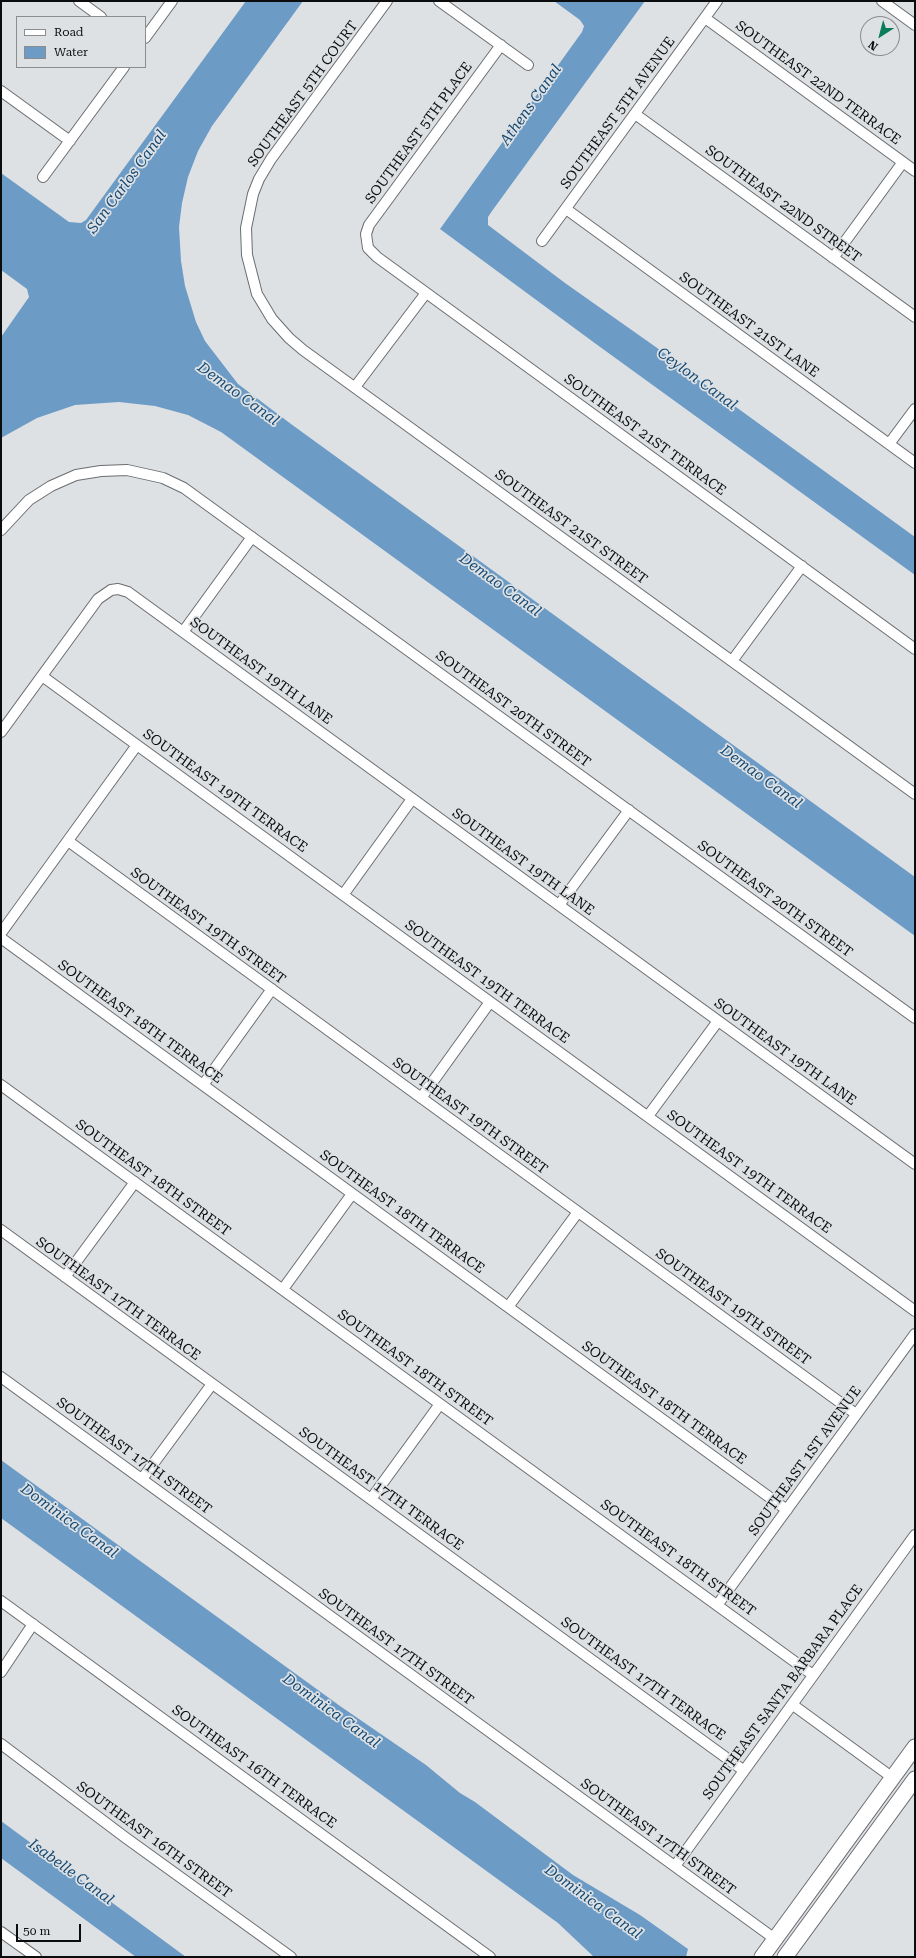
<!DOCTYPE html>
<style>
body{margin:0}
#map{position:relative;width:916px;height:1958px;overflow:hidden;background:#dee1e4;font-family:"Roboto Serif",serif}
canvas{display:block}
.frame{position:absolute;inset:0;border:2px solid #0b0c0d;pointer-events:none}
.legend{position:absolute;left:16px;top:16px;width:130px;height:52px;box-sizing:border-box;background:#dee1e4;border:1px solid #8a8c8e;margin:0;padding:5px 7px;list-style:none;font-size:12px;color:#0b0c0d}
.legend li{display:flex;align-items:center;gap:8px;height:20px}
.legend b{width:20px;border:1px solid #8a8c8e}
.north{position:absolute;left:860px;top:16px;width:40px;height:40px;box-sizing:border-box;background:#dee1e4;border:1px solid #8a8c8e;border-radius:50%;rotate:216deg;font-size:11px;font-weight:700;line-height:16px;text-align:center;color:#0b0c0d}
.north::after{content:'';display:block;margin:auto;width:14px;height:18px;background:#0c7d59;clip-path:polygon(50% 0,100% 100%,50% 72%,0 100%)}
.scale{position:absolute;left:16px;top:1924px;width:65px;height:18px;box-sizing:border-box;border:2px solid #0b0c0d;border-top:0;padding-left:5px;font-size:12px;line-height:14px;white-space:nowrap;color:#0b0c0d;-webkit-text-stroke:3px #dee1e4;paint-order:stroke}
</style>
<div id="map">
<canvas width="916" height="1958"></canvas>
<div class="frame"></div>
<ul class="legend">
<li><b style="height:5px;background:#fff"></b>Road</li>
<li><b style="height:11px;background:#6c9bc6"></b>Water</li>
</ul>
<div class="north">N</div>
<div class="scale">50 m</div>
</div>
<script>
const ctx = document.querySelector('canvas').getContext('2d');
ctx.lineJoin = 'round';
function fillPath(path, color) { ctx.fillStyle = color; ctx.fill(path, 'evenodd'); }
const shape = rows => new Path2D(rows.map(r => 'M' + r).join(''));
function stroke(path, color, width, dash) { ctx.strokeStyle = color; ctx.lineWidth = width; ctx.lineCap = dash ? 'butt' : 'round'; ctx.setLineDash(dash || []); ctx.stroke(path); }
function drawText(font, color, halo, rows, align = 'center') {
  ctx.font = font + ' "Roboto Serif",serif'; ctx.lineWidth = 3.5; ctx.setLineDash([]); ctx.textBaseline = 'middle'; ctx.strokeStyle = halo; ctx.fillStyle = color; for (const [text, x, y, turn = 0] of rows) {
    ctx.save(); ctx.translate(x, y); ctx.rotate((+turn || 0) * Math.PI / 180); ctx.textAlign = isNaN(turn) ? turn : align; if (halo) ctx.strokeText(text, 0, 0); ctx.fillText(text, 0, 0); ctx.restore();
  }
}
fillPath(shape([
 [246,1,303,1,212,126,198,151,188,177,182,203,179,227,181,261,185,286,196,322,205,341,238,384,291,424,915,877,915,936,221,432,188,415,155,406,119,402,75,405,37,418,1,438,1,337,29,297,27,289,1,270,1,173,69,222,81,223,86,220],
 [554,1,645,1,492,211,488,217,488,225,565,283,677,362,685,370,915,537,915,575,596,344,440,229,582,32,584,26,580,20],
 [1,1460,340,1706,426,1765,460,1793,475,1802,573,1875,640,1915,688,1949,686,1957,594,1957,558,1923,1,1518],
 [1,1821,186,1957,136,1957,1,1858]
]), '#6c9bc6');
const minor = shape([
 [79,1,101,17],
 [387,1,271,159,259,179,253,194,246,228,247,255,257,294,272,319,289,338,303,350,915,794],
 [439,1,528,65],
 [882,1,915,25],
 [705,18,915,171],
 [145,38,172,1],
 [501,45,369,225,366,234,368,248,377,257,915,649],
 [1,91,70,141],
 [635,114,915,317],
 [43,177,124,67],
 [566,209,915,463],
 [542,241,717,1],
 [833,258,903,162],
 [355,387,426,293],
 [889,444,915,409],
 [1,530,29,500,51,486,76,475,101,471,127,470,163,478,184,488,915,1018],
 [183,632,252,537],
 [732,661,802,566],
 [42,676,915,1311],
 [1,732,98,599,111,590,118,589,128,592,915,1164],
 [68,841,856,1414],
 [343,895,412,799],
 [559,905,629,810],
 [1,933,137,745],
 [1,938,787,1510],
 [1,1085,813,1675],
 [203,1085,272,989],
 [421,1098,490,1002],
 [648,1116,718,1021],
 [1,1230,743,1770],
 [65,1277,135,1182],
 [283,1289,352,1194],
 [508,1307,578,1212],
 [1,1377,775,1939],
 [142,1479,212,1384],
 [371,1499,440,1404],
 [1,1601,490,1957],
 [718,1604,915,1334],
 [1,1672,33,1624],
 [793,1705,893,1778],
 [1,1744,126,1838,291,1957],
 [675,1866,915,1535],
 [1,1932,36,1957]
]);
const secondary = shape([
 [762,1957,915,1747],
 [785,1957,915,1779]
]);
stroke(minor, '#6b6d70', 12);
stroke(secondary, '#6b6d70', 17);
stroke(minor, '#fff', 10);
stroke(secondary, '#fff', 15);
drawText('14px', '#0b0c0d', '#dee1e4', [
 ["SOUTHEAST 22ND TERRACE",818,83,36],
 ["SOUTHEAST 5TH COURT",303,94,-54],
 ["SOUTHEAST 5TH AVENUE",618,113,-54],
 ["SOUTHEAST 5TH PLACE",419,133,-54],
 ["SOUTHEAST 22ND STREET",783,204,36],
 ["SOUTHEAST 21ST LANE",749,325,36],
 ["SOUTHEAST 21ST TERRACE",645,435,36],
 ["SOUTHEAST 21ST STREET",571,527,36],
 ["SOUTHEAST 19TH LANE",261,671,36],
 ["SOUTHEAST 20TH STREET",513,709,36],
 ["SOUTHEAST 19TH TERRACE",225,791,36],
 ["SOUTHEAST 19TH LANE",523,862,36],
 ["SOUTHEAST 20TH STREET",775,899,36],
 ["SOUTHEAST 19TH STREET",208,926,36],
 ["SOUTHEAST 19TH TERRACE",487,982,36],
 ["SOUTHEAST 18TH TERRACE",140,1022,36],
 ["SOUTHEAST 19TH LANE",785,1052,36],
 ["SOUTHEAST 19TH STREET",470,1116,36],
 ["SOUTHEAST 19TH TERRACE",749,1172,36],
 ["SOUTHEAST 18TH STREET",153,1178,36],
 ["SOUTHEAST 18TH TERRACE",402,1212,36],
 ["SOUTHEAST 17TH TERRACE",118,1299,36],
 ["SOUTHEAST 19TH STREET",733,1307,36],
 ["SOUTHEAST 18TH STREET",415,1368,36],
 ["SOUTHEAST 18TH TERRACE",664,1403,36],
 ["SOUTHEAST 17TH STREET",134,1456,36],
 ["SOUTHEAST 1ST AVENUE",805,1461,-54],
 ["SOUTHEAST 17TH TERRACE",381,1489,36],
 ["SOUTHEAST 18TH STREET",678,1558,36],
 ["SOUTHEAST 17TH STREET",396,1647,36],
 ["SOUTHEAST 17TH TERRACE",643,1679,36],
 ["SOUTHEAST SANTA BARBARA PLACE",783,1692,-54],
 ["SOUTHEAST 16TH TERRACE",254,1767,36],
 ["SOUTHEAST 17TH STREET",658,1837,36],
 ["SOUTHEAST 16TH STREET",154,1840,36]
]);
drawText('italic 15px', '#144973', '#dee1e4', [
 ["Athens Canal",531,105,-55],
 ["San Carlos Canal",127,182,-54],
 ["Ceylon Canal",697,379,36],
 ["Demao Canal",238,394,36],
 ["Demao Canal",500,585,36],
 ["Demao Canal",761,777,36],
 ["Dominica Canal",69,1521,36],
 ["Dominica Canal",331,1711,36],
 ["Isabelle Canal",71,1872,36],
 ["Dominica Canal",593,1902,36]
]);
</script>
